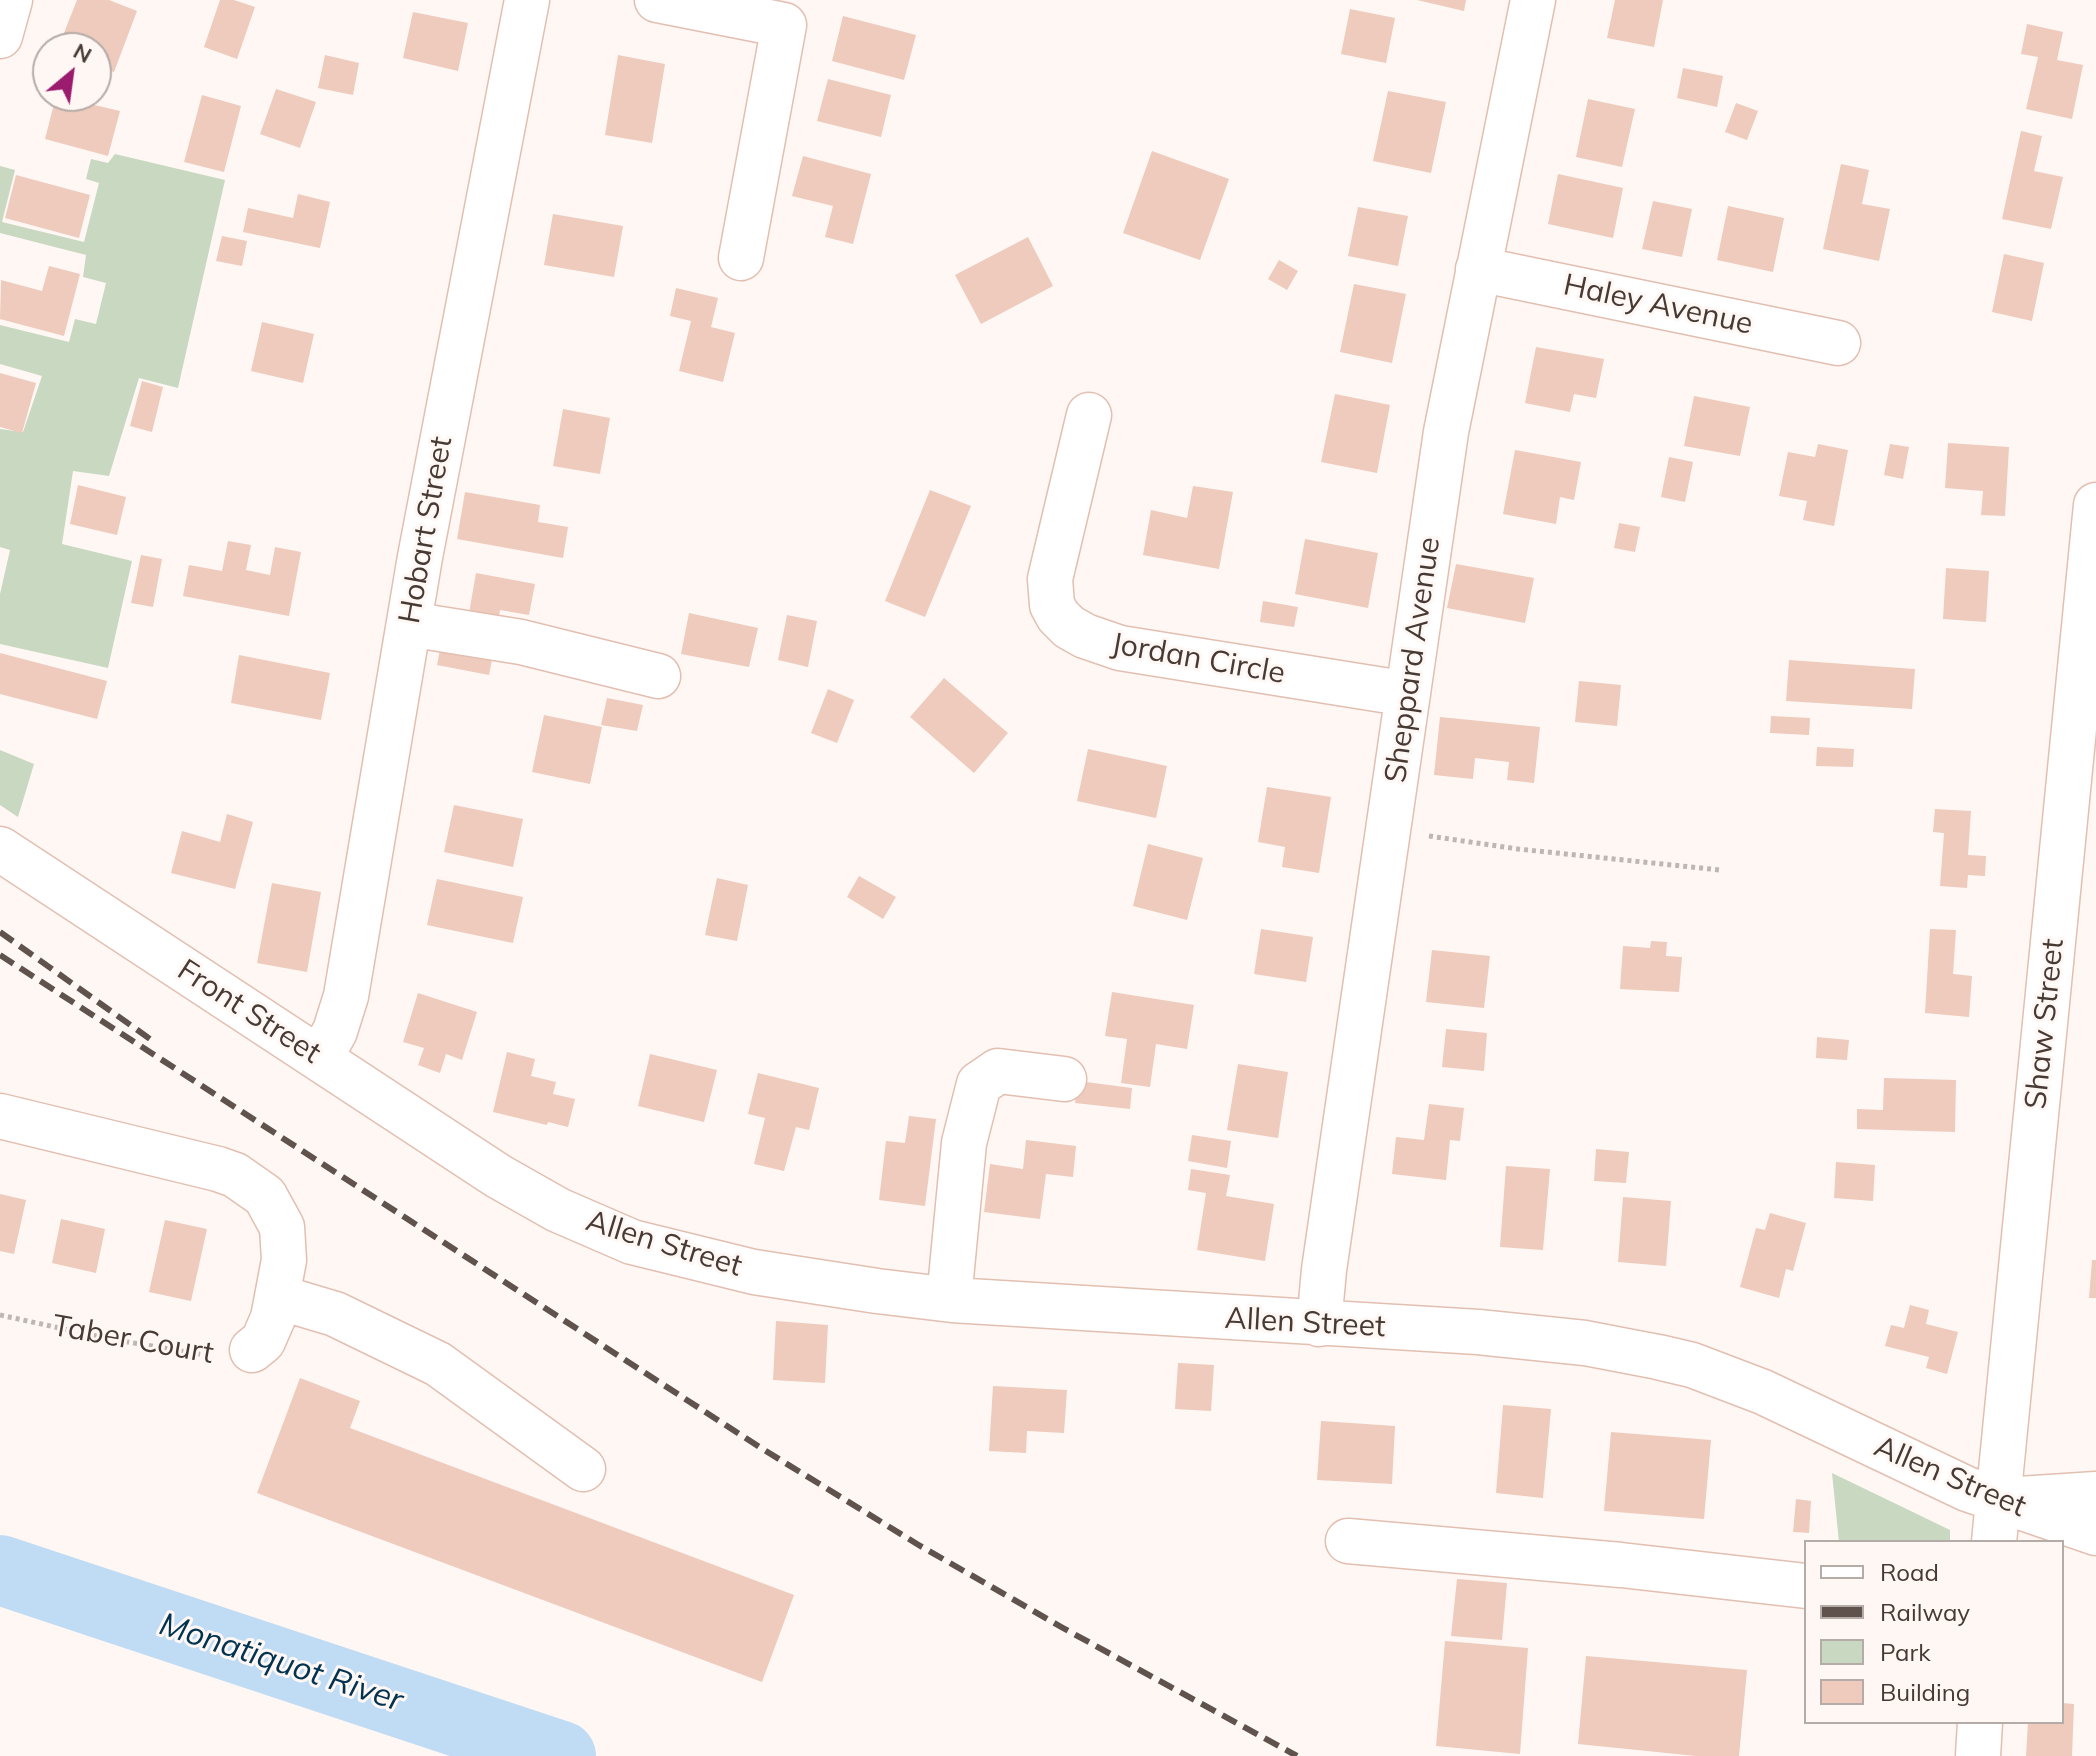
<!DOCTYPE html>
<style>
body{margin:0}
#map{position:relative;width:2096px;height:1756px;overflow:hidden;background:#fef7f4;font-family:Mulish,sans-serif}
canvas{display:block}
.legend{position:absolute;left:1804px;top:1540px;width:260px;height:184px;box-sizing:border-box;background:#fef7f4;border:2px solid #b5aba7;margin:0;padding:10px 14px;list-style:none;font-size:24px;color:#473933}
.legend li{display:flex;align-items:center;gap:16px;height:40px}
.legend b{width:40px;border:2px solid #b5aba7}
.north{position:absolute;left:32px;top:32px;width:80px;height:80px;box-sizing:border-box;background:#fef7f4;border:2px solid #b5aba7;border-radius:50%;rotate:29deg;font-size:22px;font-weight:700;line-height:32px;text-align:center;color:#473933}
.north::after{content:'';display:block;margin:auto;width:28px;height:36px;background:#9b1b6f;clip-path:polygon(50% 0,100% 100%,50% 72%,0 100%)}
</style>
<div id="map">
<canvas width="2096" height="1756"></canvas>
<ul class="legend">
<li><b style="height:10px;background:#fff"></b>Road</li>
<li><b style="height:10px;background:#60534d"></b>Railway</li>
<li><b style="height:22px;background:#c9d8c1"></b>Park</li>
<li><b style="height:22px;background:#eecbbc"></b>Building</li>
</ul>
<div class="north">N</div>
</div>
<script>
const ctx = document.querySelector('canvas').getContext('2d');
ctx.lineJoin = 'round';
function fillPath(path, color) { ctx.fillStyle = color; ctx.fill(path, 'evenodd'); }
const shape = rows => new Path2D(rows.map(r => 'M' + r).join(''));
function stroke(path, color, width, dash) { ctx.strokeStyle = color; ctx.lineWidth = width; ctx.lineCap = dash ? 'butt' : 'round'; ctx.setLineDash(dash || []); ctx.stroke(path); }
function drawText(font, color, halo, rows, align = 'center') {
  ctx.font = font + ' Mulish,sans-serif'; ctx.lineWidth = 6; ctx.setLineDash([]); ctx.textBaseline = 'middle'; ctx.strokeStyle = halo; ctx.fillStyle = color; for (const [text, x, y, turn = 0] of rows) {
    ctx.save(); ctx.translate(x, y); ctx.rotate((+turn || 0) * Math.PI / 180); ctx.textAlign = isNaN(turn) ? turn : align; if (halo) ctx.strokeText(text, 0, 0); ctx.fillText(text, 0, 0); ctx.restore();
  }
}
fillPath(shape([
 [115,154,225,180,178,388,139,378,109,476,73,471,62,544,132,561,108,668,0,644,0,594,10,550,0,547,0,429,23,432,42,376,0,364,0,325,69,342,75,319,96,324,106,283,83,277,86,255,0,233,0,166,15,170,2,222,84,242,99,183,86,179,91,159,108,163],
 [0,750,34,764,18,817,0,805],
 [1832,1473,1950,1530,1950,1542,1839,1542]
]), '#c9d8c1');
stroke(shape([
 [0,1570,561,1756]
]), '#bfdcf4', 70);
fillPath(shape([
 [77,0,109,0,137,11,114,72,96,65,96,48,58,48],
 [220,0,234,0,255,7,237,59,204,47],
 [1417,0,1466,0,1464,11],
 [1615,0,1663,0,1654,47,1607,38],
 [1350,9,1395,18,1386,63,1341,54],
 [413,12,468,23,458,71,403,58],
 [843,16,916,35,904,80,832,61],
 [2027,24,2063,32,2057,60,2083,65,2072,119,2026,109,2038,57,2021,54],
 [325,55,359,63,353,95,318,88],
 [618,55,665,64,652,143,605,135],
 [1683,68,1723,76,1717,107,1677,98],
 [828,79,891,95,881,137,817,121],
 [276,89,316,102,300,148,260,134],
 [1388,91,1446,102,1431,173,1373,161],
 [202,95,241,106,224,172,184,162],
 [56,96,120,111,108,156,45,139],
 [1588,99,1635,109,1622,167,1576,157],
 [1736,103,1758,111,1747,140,1725,132],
 [2021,131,2042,136,2034,171,2063,177,2051,229,2002,219],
 [1152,151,1229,179,1200,260,1123,233],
 [803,156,871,174,853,244,825,237,833,206,792,196],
 [1841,164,1869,170,1862,204,1890,209,1879,261,1823,249],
 [1558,174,1623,188,1613,238,1548,224],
 [16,175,90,195,79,238,5,218],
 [298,194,330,202,320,248,243,232,248,208,293,218],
 [1653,201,1692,209,1682,257,1642,249],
 [1728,206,1784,218,1773,272,1717,260],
 [1358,207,1408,216,1398,266,1348,256],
 [553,214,623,226,614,277,544,265],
 [222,236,247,241,242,266,216,261],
 [1028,237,1053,286,981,324,955,275],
 [2004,254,2044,263,2032,321,1992,312],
 [1279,260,1298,271,1287,290,1268,279],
 [49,266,80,274,64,336,0,319,1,280,42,291],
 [1354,284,1406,294,1392,363,1340,352],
 [676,288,718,298,711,327,735,333,723,382,679,371,691,321,670,316],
 [262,322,314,334,303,383,251,371],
 [1536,347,1604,359,1596,398,1574,394,1570,412,1525,403],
 [0,373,36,383,22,433,0,427],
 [142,381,163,387,152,432,130,426],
 [1335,394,1390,405,1377,473,1321,462],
 [1694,396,1750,407,1740,456,1684,446],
 [563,409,610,418,600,474,553,466],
 [1948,443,2009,447,2005,516,1981,515,1983,491,1945,488],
 [1818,444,1848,450,1834,526,1803,520,1807,501,1779,496,1788,452,1815,457],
 [1890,444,1909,447,1903,479,1884,475],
 [1515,450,1581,462,1574,500,1560,497,1556,524,1503,514],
 [1669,457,1693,462,1685,502,1661,497],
 [78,485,126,497,117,535,70,524],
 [1193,486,1233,492,1219,569,1143,555,1151,510,1187,518],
 [930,490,971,506,925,617,885,601],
 [465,492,540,505,538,522,568,527,563,558,457,539],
 [1619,523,1640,527,1635,552,1614,548],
 [1305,539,1378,553,1368,608,1295,594],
 [228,541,251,545,246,570,270,575,275,547,301,552,289,616,183,596,189,565,222,571],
 [141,555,162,559,153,607,131,603],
 [1456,564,1534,578,1525,623,1447,608],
 [1946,568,1989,571,1986,622,1943,619],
 [476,573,535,584,529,615,500,610,498,624,468,619],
 [1263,601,1298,607,1294,627,1260,622],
 [689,613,758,628,749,667,681,654],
 [787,615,817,621,808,667,778,660],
 [442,640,494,650,489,675,437,665],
 [0,653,107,681,97,719,0,694],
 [239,655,330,673,321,720,231,703],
 [1789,660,1915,669,1912,709,1786,701],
 [944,678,1008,733,974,773,910,717],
 [1579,681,1621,685,1617,726,1575,722],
 [828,689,854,700,837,743,811,733],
 [607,698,643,705,637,731,601,725],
 [544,715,602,727,590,784,532,772],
 [1771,716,1810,718,1809,735,1770,733],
 [1440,717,1540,727,1534,783,1507,780,1509,762,1475,758,1473,779,1434,775],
 [1817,747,1854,749,1853,767,1816,766],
 [1088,749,1167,766,1156,818,1077,801],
 [1267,787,1331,797,1319,873,1282,867,1285,847,1258,842],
 [454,805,523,819,513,867,444,852],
 [1935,809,1971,811,1968,855,1986,856,1985,876,1968,875,1967,888,1940,886,1944,833,1933,832],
 [227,814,253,822,235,889,171,873,182,831,220,842],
 [1148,844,1203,858,1187,920,1133,906],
 [859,876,896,897,883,919,847,897],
 [717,878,748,885,737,941,705,935],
 [437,879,523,897,513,943,427,925],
 [272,883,321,892,307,972,257,963],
 [1261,929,1313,937,1306,982,1254,974],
 [1930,929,1956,930,1953,974,1972,976,1969,1017,1925,1013],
 [1651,941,1667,942,1666,956,1682,957,1679,992,1620,989,1623,946,1650,948],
 [1432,950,1490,956,1484,1008,1426,1002],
 [1112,992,1194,1005,1187,1049,1156,1044,1150,1087,1121,1083,1127,1039,1105,1036],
 [418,993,477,1012,462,1060,446,1054,440,1073,418,1065,424,1048,403,1042],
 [1446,1029,1487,1033,1484,1071,1442,1067],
 [1817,1037,1849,1040,1847,1060,1816,1058],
 [507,1052,535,1059,531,1076,556,1082,553,1094,575,1099,568,1127,548,1122,547,1125,493,1112],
 [650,1054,717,1070,704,1122,638,1106],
 [1238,1064,1288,1072,1278,1138,1227,1130],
 [758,1073,819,1088,809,1130,796,1127,784,1171,754,1164,765,1118,748,1114],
 [1884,1078,1956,1080,1955,1132,1857,1129,1857,1109,1883,1110],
 [1078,1081,1132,1088,1130,1109,1075,1103],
 [1429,1104,1464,1108,1460,1141,1450,1140,1446,1180,1392,1174,1396,1137,1424,1140],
 [909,1116,936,1119,925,1206,879,1200,886,1141,905,1143],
 [1192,1135,1231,1141,1227,1168,1188,1161],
 [1026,1140,1076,1146,1073,1177,1046,1174,1040,1219,984,1212,990,1164,1023,1169],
 [1596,1149,1629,1152,1626,1183,1594,1181],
 [1836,1162,1875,1165,1873,1201,1834,1198],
 [1506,1166,1550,1169,1543,1250,1500,1247],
 [1191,1169,1230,1175,1226,1196,1274,1204,1265,1261,1197,1250,1206,1193,1188,1190],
 [0,1194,26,1200,14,1254,0,1251],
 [1623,1197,1671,1201,1666,1266,1618,1262],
 [1770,1213,1806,1223,1793,1271,1786,1269,1779,1298,1740,1287,1756,1228,1765,1230],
 [61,1219,105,1229,96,1273,52,1263],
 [165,1220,207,1229,191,1301,149,1292],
 [2092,1260,2096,1260,2096,1298,2089,1298],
 [1910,1305,1929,1310,1926,1324,1958,1332,1947,1374,1926,1368,1929,1357,1885,1346,1891,1325,1904,1328],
 [776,1321,828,1325,825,1383,773,1380],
 [1178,1363,1214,1365,1211,1411,1175,1409],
 [300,1378,360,1401,350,1428,794,1595,762,1682,257,1493],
 [993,1386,1067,1390,1064,1433,1027,1431,1026,1453,989,1451],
 [1503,1405,1551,1409,1543,1498,1496,1493],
 [1321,1421,1395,1426,1392,1484,1317,1480],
 [1611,1432,1711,1440,1704,1519,1604,1511],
 [1796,1499,1811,1501,1809,1533,1793,1532],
 [1457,1579,1507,1583,1502,1640,1451,1636],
 [1445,1641,1528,1648,1520,1754,1436,1746],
 [1586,1656,1747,1670,1739,1756,1696,1756,1578,1744],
 [2062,1703,2074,1704,2072,1756,2026,1756,2028,1722,2062,1722]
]), '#eecbbc');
const minor = shape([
 [657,0,784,25,741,258],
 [0,36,10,0],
 [1478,269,1838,343],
 [1089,415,1050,579,1052,605,1058,616,1069,627,1085,636,1120,648,1408,694],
 [409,624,521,642,658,676],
 [0,849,498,1176,558,1210,632,1242,754,1272,877,1291,952,1300,1478,1332,1585,1343,1658,1357,1692,1365,1763,1392,1967,1489,2096,1533],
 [320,1058,335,1031,346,996,420,557,527,0],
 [0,1116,218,1169,235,1175,265,1196,282,1227,284,1260,273,1318,263,1341,252,1350],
 [278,1297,335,1314,438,1364,583,1469],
 [949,1299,964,1143,979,1084,998,1071,1064,1079],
 [1319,1324,1324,1270,1446,432,1533,0],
 [2019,1499,2096,1494],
 [1348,1541,1621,1565,1806,1586],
 [1994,1542,2096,505],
 [1978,1756,1980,1722]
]);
stroke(minor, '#e2bfb1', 47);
stroke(shape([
 [1429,836,1518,849,1720,870],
 [0,1315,110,1339,211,1356]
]), '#bfb6b2', 5, [4, 4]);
stroke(minor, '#fff', 44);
stroke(shape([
 [0,932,150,1039],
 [0,955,761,1448,917,1544,1063,1628,1297,1756]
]), '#60534d', 6, [16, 8]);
drawText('30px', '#473933', '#fef7f4', [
 ["Haley Avenue",1658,305,12],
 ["Hobart Street",426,530,-80],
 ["Jordan Circle",1198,659,10],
 ["Sheppard Avenue",1413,660,-82],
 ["Front Street",249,1012,33],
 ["Shaw Street",2045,1024,-84],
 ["Allen Street",664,1244,17],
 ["Allen Street",1305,1323,3],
 ["Taber Court",133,1340,10],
 ["Allen Street",1950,1477,23]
]);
drawText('italic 32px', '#003251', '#fef7f4', [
 ["Monatiquot River",281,1663,18]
]);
</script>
